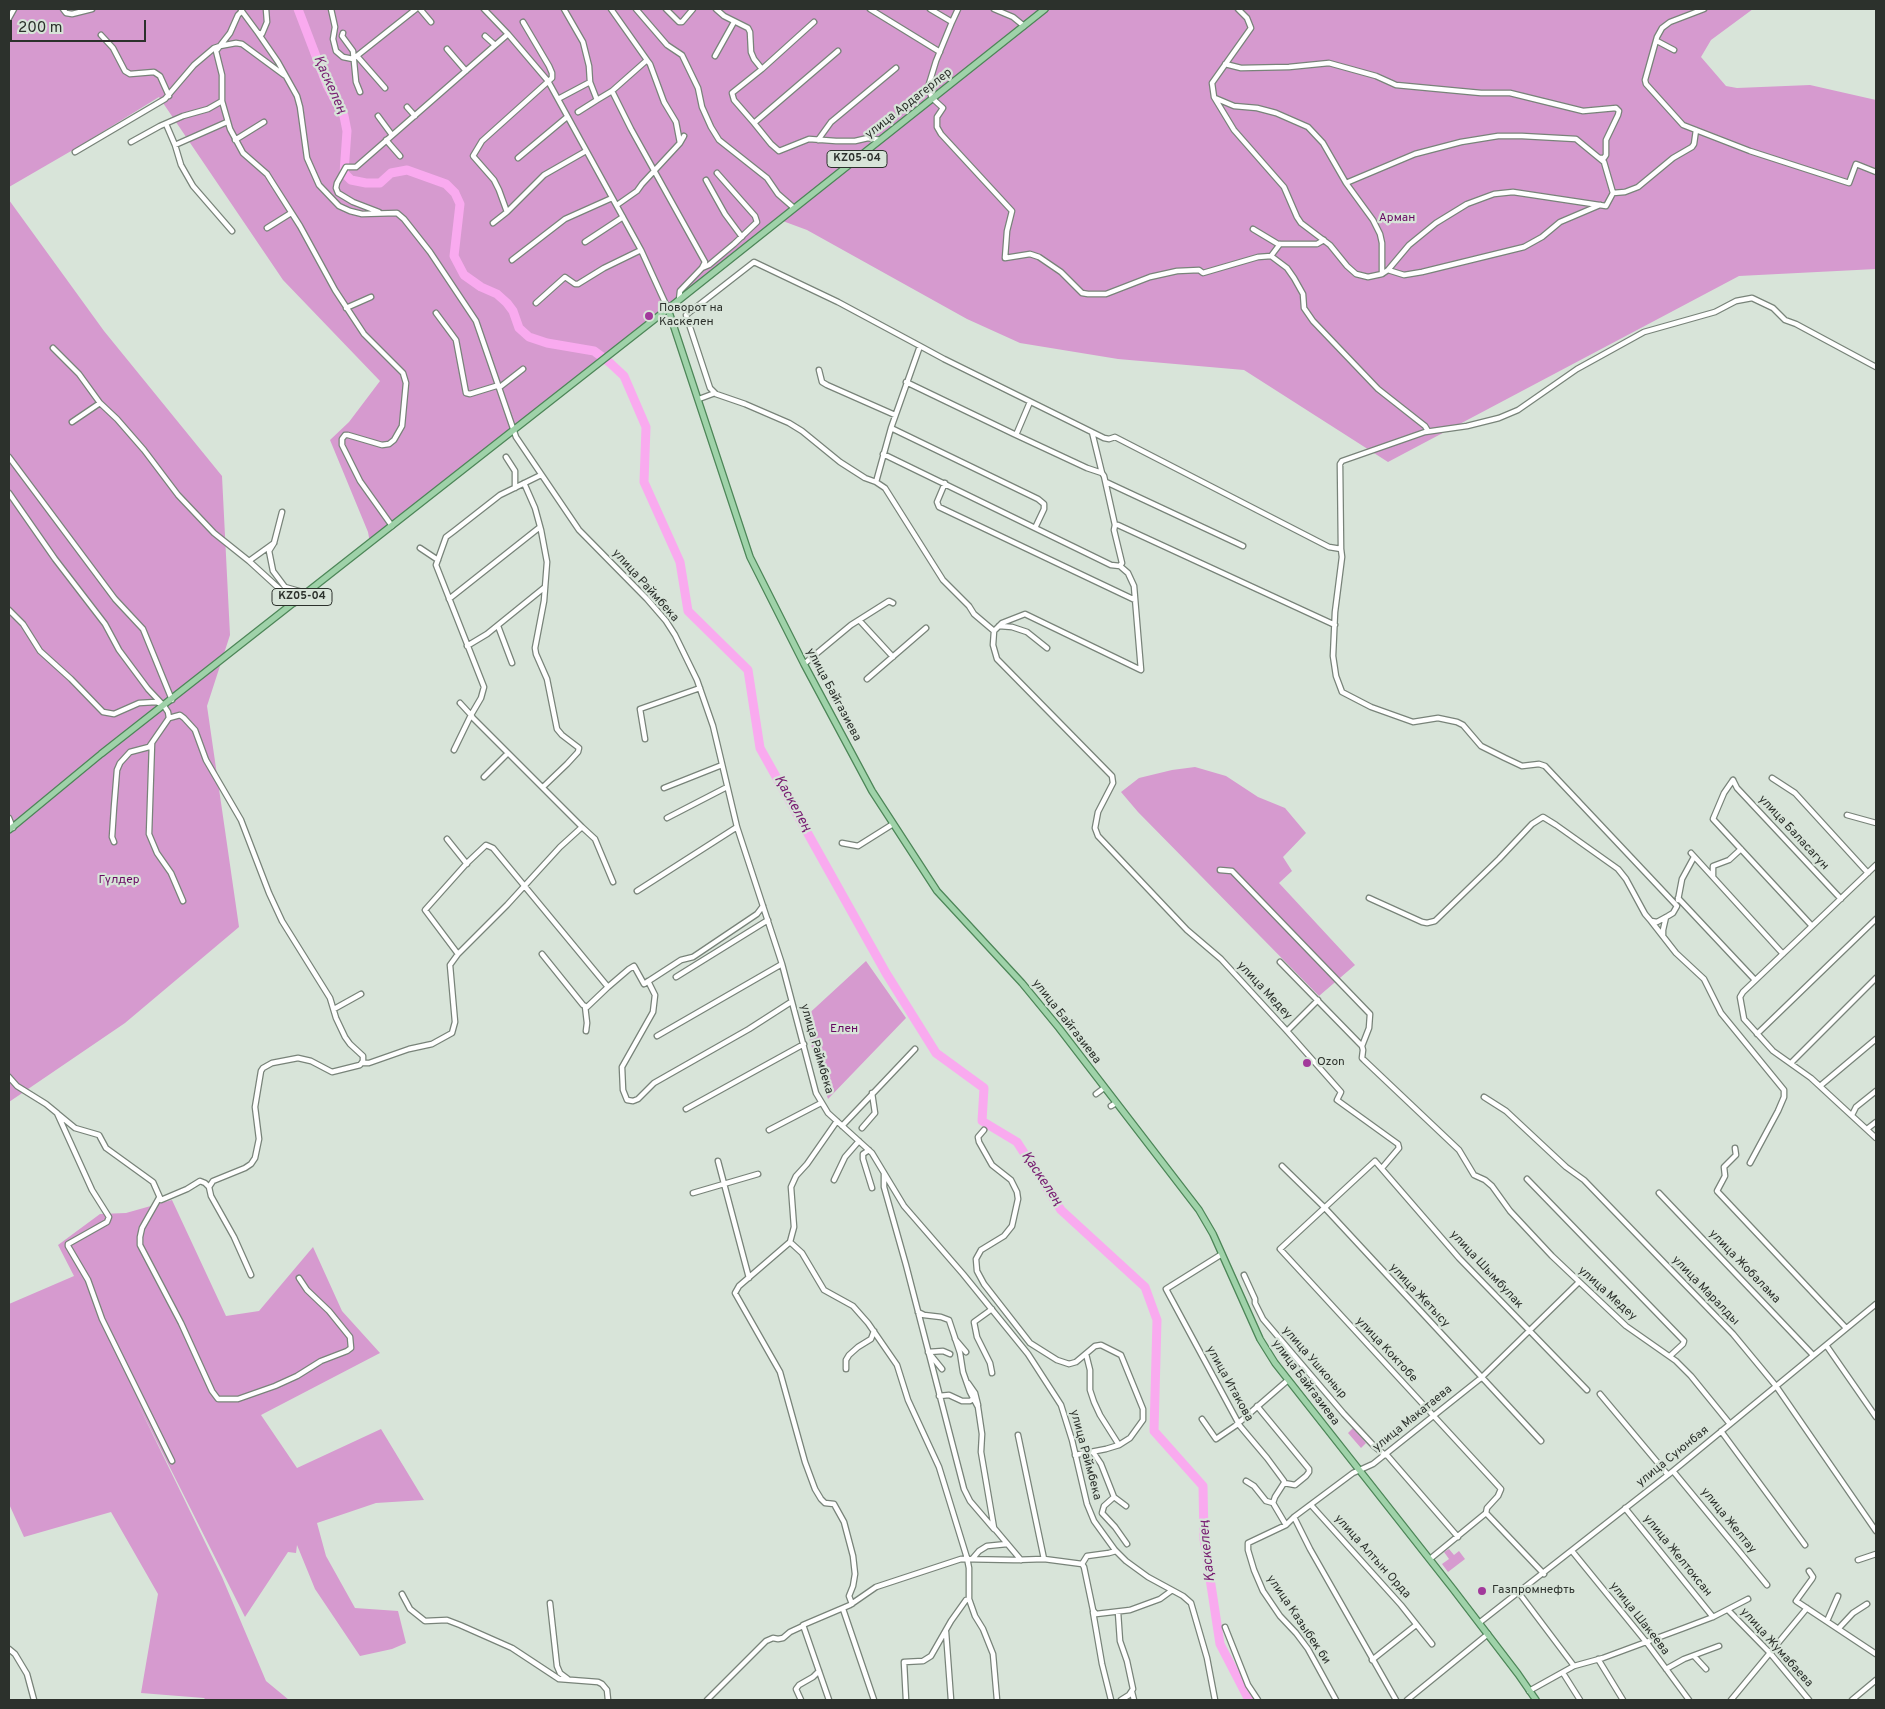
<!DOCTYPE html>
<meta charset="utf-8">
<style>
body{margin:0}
#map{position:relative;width:1885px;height:1709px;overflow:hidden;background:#d8e4d9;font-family:Overpass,sans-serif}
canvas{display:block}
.frame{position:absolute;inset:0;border:10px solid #2c312c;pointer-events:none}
.scale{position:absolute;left:10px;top:20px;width:136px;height:22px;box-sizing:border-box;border:2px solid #2c312c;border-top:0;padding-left:6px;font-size:15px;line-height:18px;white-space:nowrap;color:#2c312c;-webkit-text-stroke:4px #d8e4d9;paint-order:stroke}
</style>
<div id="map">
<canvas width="1885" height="1709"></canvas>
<div class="frame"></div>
<div class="scale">200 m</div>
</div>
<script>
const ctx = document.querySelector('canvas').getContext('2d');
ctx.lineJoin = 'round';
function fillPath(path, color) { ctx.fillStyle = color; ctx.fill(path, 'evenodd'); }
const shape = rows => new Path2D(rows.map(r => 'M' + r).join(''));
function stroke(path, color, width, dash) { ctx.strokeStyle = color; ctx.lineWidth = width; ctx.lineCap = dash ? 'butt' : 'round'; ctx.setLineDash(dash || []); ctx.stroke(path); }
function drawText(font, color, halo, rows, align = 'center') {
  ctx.font = font + ' Overpass,sans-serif'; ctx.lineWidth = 4.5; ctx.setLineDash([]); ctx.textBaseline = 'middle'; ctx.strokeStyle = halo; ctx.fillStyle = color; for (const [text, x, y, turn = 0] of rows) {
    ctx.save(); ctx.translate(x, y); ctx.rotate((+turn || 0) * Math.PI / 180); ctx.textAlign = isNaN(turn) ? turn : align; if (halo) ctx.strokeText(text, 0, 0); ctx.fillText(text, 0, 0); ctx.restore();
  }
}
fillPath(shape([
 [9,9,1753,9,1711,40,1701,57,1726,86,1737,88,1810,85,1876,100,1876,269,1739,276,1388,462,1244,370,1118,359,1020,343,967,319,807,230,780,220,370,543,368,532,330,440,349,422,380,381,283,280,159,97,78,147,9,187],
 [9,200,104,331,222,476,230,635,207,706,239,927,125,1023,9,1102],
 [1195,767,1226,776,1258,797,1285,808,1306,833,1283,857,1292,871,1279,883,1355,965,1319,996,1138,812,1121,792,1139,778,1172,770],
 [866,961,906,1018,828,1099,803,1019],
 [172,1200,226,1316,259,1311,313,1247,342,1311,380,1353,261,1415,297,1468,381,1429,424,1500,376,1503,317,1523,326,1556,355,1608,398,1611,406,1643,392,1649,360,1656,315,1589,297,1545,296,1553,288,1552,245,1617,137,1402,222,1577,266,1681,289,1700,206,1700,204,1698,141,1693,158,1594,111,1512,24,1537,9,1504,9,1304,74,1276,58,1245,100,1214,126,1213],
 [1353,1428,1366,1443,1361,1448,1348,1433],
 [1449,1549,1454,1555,1459,1551,1465,1559,1448,1572,1442,1564,1449,1559,1444,1552]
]), '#d69acf');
stroke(shape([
 [298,9,327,85,344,116,347,131,344,173,351,180,366,183,380,183,391,173,407,170,446,184,455,193,460,204,454,256,464,275,481,287,497,294,507,303,513,311,519,328,529,337,547,343,594,351,609,362,624,376,646,427,644,482,680,562,688,611,748,670,760,748,886,973,936,1053,984,1088,982,1121,1017,1142,1061,1210,1145,1287,1157,1320,1154,1431,1203,1486,1204,1539,1220,1644,1249,1700]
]), '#f9aaef', 9);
const minor = shape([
 [63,9,66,13,72,14,92,9],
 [331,9,335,27,333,39,336,51,343,57,353,59,416,9],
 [420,9,431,22],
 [484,9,508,34,548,81,641,250,668,309],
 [611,9,647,60,612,91,631,129,705,262,702,268,680,291,679,300],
 [636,9,667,45,682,55,698,88,702,107,711,127,719,140,767,178,778,194,794,208],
 [666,9,679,22,682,22,693,9],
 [716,9,724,16,748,28,750,32,751,52,754,59,762,69,814,22],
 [870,9,940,52],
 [930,9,952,22,936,61,929,84,930,93,932,98,943,108,937,117,937,127,941,134,1012,211,1007,231,1005,258,1030,254,1039,257,1061,272,1082,293,1088,294,1106,294,1150,277,1177,271,1199,270,1203,273,1258,257,1271,256,1287,268,1294,278,1303,294,1304,308,1313,321,1378,389,1425,426,1428,431],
 [994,9,1013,17,1024,26],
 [1238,9,1247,18,1251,28,1212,83,1214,97,1234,130,1284,187,1297,217,1301,223,1330,245,1347,266,1356,274,1368,277,1382,274,1388,270,1404,275,1422,272,1524,247,1542,237,1560,222,1600,205],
 [1704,9,1670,22,1662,28,1657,37,1645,80,1646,84,1683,125,1750,151,1849,183,1856,164,1876,172],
 [241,10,258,33,262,34,267,22,266,9],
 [242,11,238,15,230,33,216,51,222,75,222,101,230,129,243,153,267,174,272,182,300,226,335,290,364,334,403,373,406,383,402,426,394,440,389,444,382,445,348,435,345,435,342,439,342,445,360,481,392,526],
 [9,18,14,9],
 [523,22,549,66,552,73,552,78,482,141,473,156,494,180,499,190,507,212,544,175,586,151],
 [952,22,958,9],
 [258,33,278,62,297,96,300,107,307,158,319,185,339,206,350,211,362,214,397,213,404,219,430,252,476,321,516,437,579,530,647,599,666,621,675,635,697,680,713,726,737,827,782,964,816,1093,828,1113,872,1153,904,1206,963,1274,1028,1354,1061,1405,1072,1440,1087,1504,1094,1521,1115,1550,1126,1561,1148,1577,1183,1596,1191,1603,1207,1658,1215,1700],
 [343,33,342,36,353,51,356,82,360,92],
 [101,35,113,48,125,71,130,74,154,72,160,76,169,96],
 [485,36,495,45],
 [1657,41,1674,50],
 [447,49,466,71],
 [838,51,754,123,771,144,779,151,809,139,836,141,855,141,868,138,880,140],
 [357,56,385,88],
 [715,56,734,22],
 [1225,64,1241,68,1289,67,1329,63,1376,76,1396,85,1481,93,1510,93,1583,111,1616,108,1619,111,1618,115,1606,140,1606,155,1604,158,1600,158],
 [590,82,597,100,612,91],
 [1215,98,1234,106,1257,108,1276,113,1308,127,1323,143,1346,183],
 [558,99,590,82,589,66,583,42,564,9],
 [407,107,415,116],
 [578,112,597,100],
 [378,116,392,135],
 [754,123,734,100,732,93,762,69],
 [166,124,175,145,227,122],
 [235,140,264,122],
 [386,140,400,156],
 [818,140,831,122,896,68],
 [131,142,160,126,183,116,208,109,222,101],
 [680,143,684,136],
 [175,145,181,165,193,186,232,231],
 [75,152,165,99,194,65,214,48,220,46,236,43,242,44,284,75],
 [518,158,567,117],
 [706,180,725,214,742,237],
 [617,205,637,191,642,184,680,143,676,122,664,102,650,64,647,60],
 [379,212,353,202,338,193,336,188,337,183,346,167,356,167,508,34],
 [493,223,507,212],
 [267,228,291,213],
 [1253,229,1278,244,1317,244,1324,240],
 [585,242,623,217],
 [1271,256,1280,244],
 [512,260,565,219,612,198],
 [702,268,709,265,734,244,757,222,755,216,717,173],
 [1388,270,1409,245,1436,223,1467,204,1494,194,1513,192,1606,206,1613,193,1625,192,1638,187,1673,158,1692,147,1694,144,1696,130],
 [1382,274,1382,243,1380,234,1373,220,1346,183,1415,154,1461,142,1498,136,1522,136,1576,139,1604,162,1613,193],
 [536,303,565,277,575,284,578,284,604,268,641,250],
 [346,308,371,297],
 [436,313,456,340,466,393,470,394,496,386,500,387,523,369],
 [920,346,838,302,754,262,686,315,710,388,716,394,745,404,789,423,802,431,840,462,865,478,876,482,891,428,920,346,944,359,1104,438,1109,439,1115,437,1329,547,1341,549,1340,464,1342,461,1425,432,1467,426,1499,418,1518,410,1577,369,1644,332,1715,312,1736,301,1752,298,1773,308,1785,320,1796,324,1876,367],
 [53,348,79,374,100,403],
 [819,370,822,382,827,385,895,415],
 [906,382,1014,434,1087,468,1102,473,1092,432],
 [699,399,715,393],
 [72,422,100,403,117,419,144,450,178,495,214,533,249,561,274,543],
 [891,428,1038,499,1044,504,1044,509,1035,528],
 [1016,435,1030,402],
 [883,454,1111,565,1120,566,1122,563,1114,530,1115,525,1118,525,1335,625],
 [9,457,115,599,143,629,172,700],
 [506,457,515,471,515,488],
 [1102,473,1104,476,1115,525],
 [876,482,885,488,943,580,969,606,974,614,994,631,993,645,997,659,1112,776,1113,783,1098,812,1095,828,1098,836,1187,930,1221,959,1287,1031,1341,1092,1337,1100,1398,1144,1399,1148,1382,1168],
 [1106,482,1243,546],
 [524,483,535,508,541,530,547,562,544,601,535,648,536,654,547,679,557,729,562,735,579,748,578,752,567,764,543,787],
 [945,483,937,502,939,507,1135,600],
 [9,493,55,559,105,624,119,650,148,689,164,706,168,712,169,718],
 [282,512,274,543,269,551,273,571,285,587,306,593],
 [420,548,438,560],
 [1341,549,1342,557,1335,612,1333,656,1336,676,1342,692,1371,707,1413,722,1438,718,1457,722,1463,725,1481,746,1505,758,1522,766,1539,764,1545,766,1677,906,1673,913,1668,916,1657,922,1651,921,1645,914,1626,879,1618,869,1556,825,1543,817,1532,824,1499,859,1435,921,1427,923,1422,922,1369,898],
 [249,561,295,603],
 [449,599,540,527],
 [9,610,23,624,40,651,71,679,103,712,114,714,139,703,156,702,161,704],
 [859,620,893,657],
 [498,626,512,663],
 [999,626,1012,627,1027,632,1047,648],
 [994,631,1002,623,1025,614,1141,670,1134,586,1128,573,1120,566],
 [467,646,487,634,545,587],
 [804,664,851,625,889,601,893,603],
 [867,679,926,628],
 [645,739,640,709,700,688],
 [152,743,149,834,157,853,171,873,183,901],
 [454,750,471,715,460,703],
 [484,777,508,753],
 [1772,778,1795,793,1868,873],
 [1733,780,1724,793,1713,819,1812,926],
 [1733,780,1737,788,1841,899],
 [664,788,722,765],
 [1847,815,1876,823],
 [9,818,13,828],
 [667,818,727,787],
 [582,827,595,839,613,882],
 [447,839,467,864],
 [114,842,112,837,114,807,117,770,120,763,130,752,149,747,169,718,180,715,184,718,195,730,206,760,241,820,269,893,282,921,330,998,336,1018,345,1037,350,1044,363,1056,363,1061,360,1065,332,1072,311,1061,298,1058,272,1063,263,1068,261,1071,255,1107,259,1139,255,1158,251,1164,245,1168,213,1181,209,1187,211,1196,234,1237,251,1275],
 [842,843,858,846,893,824],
 [1691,853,1783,954],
 [1876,865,1743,992,1740,997,1744,1019,1773,1051,1811,1078,1876,1138],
 [1220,870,1232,871,1370,1014,1369,1028,1362,1046],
 [1713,876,1713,866,1729,860,1741,849],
 [637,891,737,827],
 [1678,898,1755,980],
 [1678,900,1682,879,1694,857],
 [1651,921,1676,953,1704,979,1721,1013,1784,1090,1784,1097,1778,1111,1750,1163],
 [1663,935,1663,930,1666,917],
 [458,954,425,910,467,863,486,845,493,848,608,987,629,969,634,966,644,984,681,960,693,957,757,914,763,906],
 [542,954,583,1005,587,1007,608,987],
 [1280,962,1362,1046,1363,1050,1362,1058,1364,1060,1459,1150,1474,1175,1485,1180,1492,1186,1510,1211,1552,1256,1626,1326,1676,1361,1691,1376,1730,1424],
 [676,977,768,920],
 [648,981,655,995,653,1012,622,1067,623,1090,627,1100,633,1101,638,1099,654,1083,749,1029,791,1002],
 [585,1006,587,1023,586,1031],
 [334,1009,361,994],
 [1287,1031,1318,1000],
 [1757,1034,1876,919],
 [657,1036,782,964],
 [362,1063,369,1063,409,1049,432,1044,452,1033,455,1022,450,965,458,954,507,905,560,847,582,827,473,718,471,715,481,698,484,687,436,565,446,537,454,531,500,495,541,475],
 [1791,1063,1876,978],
 [9,1077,17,1086,46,1104,57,1113,92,1190,109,1217,107,1222,68,1244,68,1246,88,1280,102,1319,172,1461],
 [1820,1086,1876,1039],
 [1096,1094,1104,1088],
 [1484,1097,1506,1111,1566,1167,1584,1180,1733,1334,1776,1386,1876,1531],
 [1111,1106,1116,1103],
 [686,1109,804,1044],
 [58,1114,75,1128,99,1135,106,1148,153,1182,161,1200,187,1189,200,1181,205,1183,209,1187],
 [1852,1115,1856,1107,1876,1091],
 [837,1121,807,1164,796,1176,791,1187,794,1227,790,1242,739,1286,735,1293,780,1372,805,1462,815,1489,821,1499,825,1503,834,1504,844,1522,853,1556,855,1574,853,1586,849,1596,852,1604],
 [842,1126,915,1049],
 [862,1128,875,1113,872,1093],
 [1867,1129,1876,1122],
 [769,1130,821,1103],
 [984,1130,978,1137,979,1142,992,1165,1011,1180,1017,1192,1018,1199,1012,1226,1004,1236,981,1250,976,1259,977,1271,984,1284,1030,1343,1057,1360,1069,1364,1076,1362,1095,1346,1101,1345,1121,1355,1143,1409,1143,1420,1130,1438,1119,1445,1106,1449,1075,1455],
 [1735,1148,1736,1155,1724,1167,1725,1176,1717,1191,1846,1328],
 [869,1150,863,1154,863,1159,872,1188],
 [718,1161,749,1278],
 [1282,1166,1324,1207,1541,1441],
 [884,1174,884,1187,906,1265,964,1489,970,1501,994,1529],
 [1527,1179,1684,1341,1683,1344,1670,1356],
 [834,1180,845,1157,859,1141],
 [693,1193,758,1174],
 [1659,1193,1813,1355],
 [159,1198,142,1228,140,1237,140,1245,181,1323,212,1391,218,1399,238,1399,275,1386,297,1376,321,1361,347,1351,351,1348,350,1337,329,1311,307,1290,299,1278],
 [790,1242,802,1253,824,1290,853,1306,868,1323,897,1365,908,1400,939,1467,967,1558,969,1568,969,1599],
 [1222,1254,1166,1289,1240,1426,1267,1458,1284,1481,1284,1483],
 [1244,1275,1255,1299,1255,1303,1263,1319,1344,1414,1374,1446,1385,1455],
 [992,1309,974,1322,977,1337,990,1363,992,1373],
 [918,1312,924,1315,941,1317,949,1320,960,1353,963,1372,970,1392,978,1407,982,1434,981,1452,994,1528,1021,1560],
 [955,1339,966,1352],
 [1826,1345,1876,1417],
 [928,1352,943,1351,950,1354],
 [929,1353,942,1369],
 [1086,1354,1090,1370,1090,1390,1094,1402,1100,1415,1119,1445],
 [846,1369,846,1360,849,1355,858,1347,871,1339,874,1331],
 [968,1383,975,1393,978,1405],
 [1600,1394,1668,1475],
 [939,1396,949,1395,962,1401,970,1401,973,1399],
 [1257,1406,1309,1469,1309,1472,1306,1476,1295,1485,1284,1483],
 [1202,1419,1216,1439,1235,1426,1288,1380],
 [1721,1431,1805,1545],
 [1018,1435,1044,1559],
 [1093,1452,1101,1464,1114,1497,1126,1506],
 [1386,1454,1458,1537],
 [1673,1471,1767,1585],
 [1246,1481,1254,1486,1266,1501,1273,1503,1286,1525],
 [1114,1497,1104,1506,1102,1513,1115,1527,1127,1544],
 [1273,1503,1275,1497,1284,1483],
 [1311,1505,1401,1605,1432,1644],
 [1625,1508,1713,1617],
 [1486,1513,1544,1574],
 [1294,1517,1310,1549,1396,1700],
 [1572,1551,1647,1643,1689,1700],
 [973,1558,979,1551,987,1546,1007,1544],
 [1430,1559,1486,1513,1487,1508,1498,1496,1501,1489,1280,1249,1375,1161,1459,1258,1587,1390],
 [1858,1560,1876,1554],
 [1082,1564,1087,1556,1109,1553,1116,1551],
 [1809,1571,1813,1577,1812,1579,1796,1601,1876,1654],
 [1519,1593,1574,1666],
 [402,1594,410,1609,425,1621,447,1620,460,1625,512,1648,559,1679,598,1682,602,1684,607,1690,608,1700],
 [550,1603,557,1666,560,1673,568,1679],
 [843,1609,874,1700],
 [1728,1610,1770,1653,1809,1700],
 [1093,1612,1102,1664,1111,1700],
 [1118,1612,1120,1641,1127,1661,1133,1689,1129,1695,1121,1700],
 [1827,1621,1838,1596],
 [1479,1623,1673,1471,1876,1304],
 [1225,1627,1248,1685,1258,1700],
 [1839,1628,1853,1613,1867,1604],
 [946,1632,951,1700],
 [9,1649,15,1654,27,1674,34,1700],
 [1694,1656,1706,1669],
 [1598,1659,1623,1700],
 [1372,1660,1416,1625],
 [1666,1669,1684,1659,1719,1646],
 [1563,1673,1580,1700],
 [1529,1691,1574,1666,1603,1658,1684,1628,1713,1617,1748,1599],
 [1132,1692,1134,1700],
 [707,1700,766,1641,773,1638,778,1639,783,1638,790,1632,803,1626],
 [801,1700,796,1689,799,1685,813,1677,819,1671],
 [829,1700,803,1625,850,1605,876,1587,961,1559,1014,1560,1044,1559,1082,1564,1084,1567,1093,1610,1096,1614,1130,1610,1160,1599,1171,1591],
 [906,1700,904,1662,923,1661,931,1656,951,1621,966,1600,969,1599,975,1616,983,1629,993,1654,997,1700],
 [1336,1700,1308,1649,1296,1633,1280,1616,1263,1591,1254,1570,1248,1550,1248,1543,1286,1525,1294,1517,1353,1473,1373,1464,1481,1378,1578,1283],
 [1407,1700,1488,1634],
 [1731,1700,1807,1608],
 [1852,1700,1876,1680]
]);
const major = shape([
 [668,309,750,557,804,664,872,791,937,891,1022,983,1059,1028,1199,1210,1213,1234,1260,1339,1275,1363,1453,1589,1518,1674,1536,1700],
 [9,830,101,754,679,300,1045,9]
]);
stroke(minor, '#788379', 7);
stroke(major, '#4d8658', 8);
stroke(minor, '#fff', 4.5);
stroke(major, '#9fd2a9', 5.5);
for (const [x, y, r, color] of [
 [649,316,5,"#a2399b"],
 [1307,1063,5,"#a2399b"],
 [1482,1591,5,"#a2399b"]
]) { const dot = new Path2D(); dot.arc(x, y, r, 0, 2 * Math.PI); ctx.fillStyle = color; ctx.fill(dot); stroke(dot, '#d8e4d9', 2); }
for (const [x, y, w] of [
 [857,159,60],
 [302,597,60]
]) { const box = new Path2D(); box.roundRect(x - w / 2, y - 8.5, w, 17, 4); ctx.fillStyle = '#d8e4d9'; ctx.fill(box); stroke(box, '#2c312c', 1); }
drawText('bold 11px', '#2c312c', null, [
 ["KZ05-04",857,159],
 ["KZ05-04",302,597]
]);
drawText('12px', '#2c312c', '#d8e4d9', [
 ["улица Ардагерлер",909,104,-38],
 ["улица Раймбека",645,586,48],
 ["улица Байгазиева",833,695,62],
 ["улица Баласагун",1793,833,47],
 ["улица Медеу",1264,991,47],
 ["улица Байгазиева",1066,1022,52],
 ["улица Раймбека",816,1049,74],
 ["улица Жобалама",1744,1267,46],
 ["улица Шымбулак",1486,1270,47],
 ["улица Маралды",1705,1291,46],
 ["улица Медеу",1607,1294,42],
 ["улица Жетысу",1419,1296,47],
 ["улица Коктобе",1386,1350,47],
 ["улица Ушконыр",1314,1363,49],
 ["улица Байгазиева",1305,1383,53],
 ["улица Итакова",1229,1384,61],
 ["улица Макатаева",1413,1419,-39],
 ["улица Раймбека",1085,1455,75],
 ["улица Суюнбая",1673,1457,-39],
 ["улица Желтау",1728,1521,51],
 ["улица Желтоксан",1677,1556,51],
 ["улица Алтын Орда",1372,1557,48],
 ["улица Шакеева",1639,1619,52],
 ["улица Казыбек би",1298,1620,56],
 ["улица Жумабаева",1776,1648,48]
]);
drawText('12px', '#670962', '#d8e4d9', [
 ["Арман",1397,219],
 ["Гүлдер",119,881],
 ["Елен",844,1030]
]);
drawText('12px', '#2c312c', '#d8e4d9', [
 ["Поворот на",659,309],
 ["Каскелен",659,323],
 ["Ozon",1317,1063],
 ["Газпромнефть",1492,1591]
], 'left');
drawText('italic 14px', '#792073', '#d8e4d9', [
 ["Қаскелең",329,85,66],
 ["Қаскелең",792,804,61],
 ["Қаскелең",1041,1179,56],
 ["Қаскелең",1208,1551,-96]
]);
</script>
